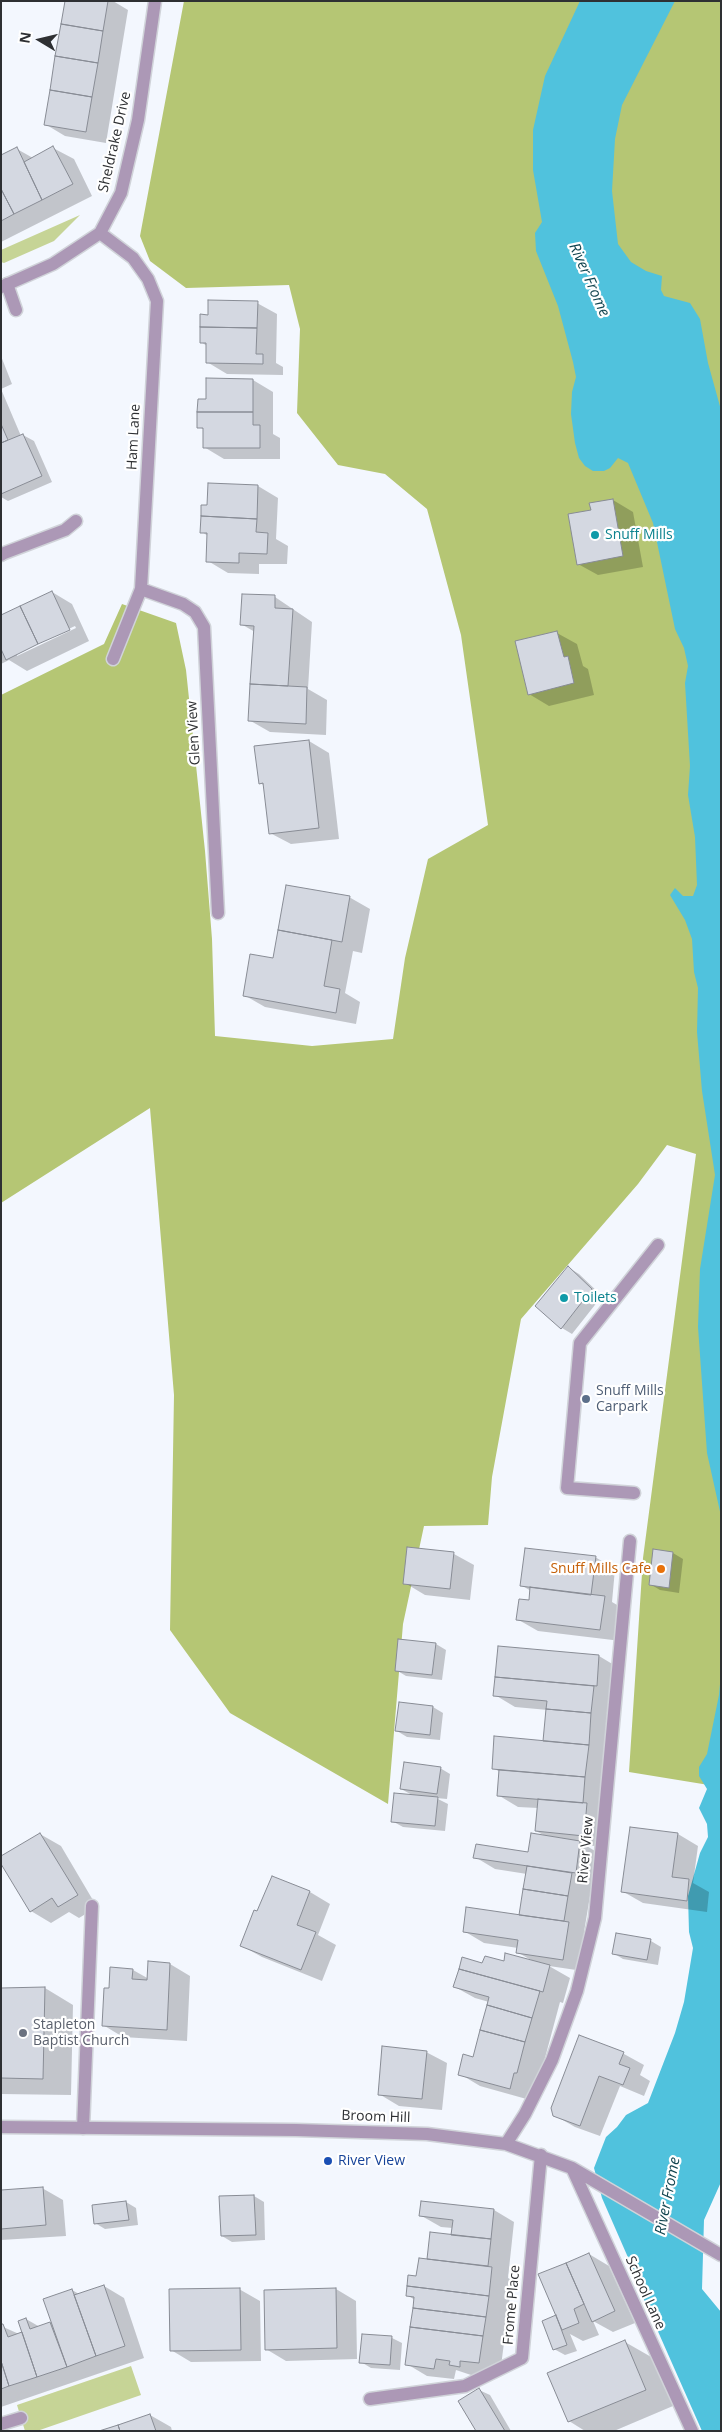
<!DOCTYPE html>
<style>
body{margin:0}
#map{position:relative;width:722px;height:2432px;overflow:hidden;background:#f3f7fe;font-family:"Open Sans",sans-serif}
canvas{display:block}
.frame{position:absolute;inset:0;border:2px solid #2e3033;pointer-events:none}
.north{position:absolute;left:15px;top:15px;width:50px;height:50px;-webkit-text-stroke:4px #fff;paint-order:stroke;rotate:279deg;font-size:14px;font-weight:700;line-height:20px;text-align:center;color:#2e3033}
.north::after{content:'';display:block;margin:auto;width:18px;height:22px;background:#2e3033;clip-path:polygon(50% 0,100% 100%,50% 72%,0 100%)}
</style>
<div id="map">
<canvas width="722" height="2432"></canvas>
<div class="frame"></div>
<div class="north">N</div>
</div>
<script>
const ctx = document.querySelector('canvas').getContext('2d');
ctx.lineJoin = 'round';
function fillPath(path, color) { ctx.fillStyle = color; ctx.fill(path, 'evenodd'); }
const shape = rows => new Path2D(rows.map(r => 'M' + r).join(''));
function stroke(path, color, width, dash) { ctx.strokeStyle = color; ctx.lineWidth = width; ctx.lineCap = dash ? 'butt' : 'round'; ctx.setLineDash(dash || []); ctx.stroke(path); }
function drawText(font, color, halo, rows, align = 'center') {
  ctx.font = font + ' "Open Sans",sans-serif'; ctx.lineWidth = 4.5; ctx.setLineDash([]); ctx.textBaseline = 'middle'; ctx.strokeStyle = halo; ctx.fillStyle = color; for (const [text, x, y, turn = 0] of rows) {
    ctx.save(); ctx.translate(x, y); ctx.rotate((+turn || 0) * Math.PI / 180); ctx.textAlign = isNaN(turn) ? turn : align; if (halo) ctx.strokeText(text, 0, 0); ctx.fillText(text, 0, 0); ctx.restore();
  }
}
fillPath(shape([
 [80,215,54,241,4,263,1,262,1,250],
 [131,2366,141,2395,37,2431,25,2431,17,2405]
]), '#c6d496');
fillPath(shape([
 [184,1,721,1,721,1787,629,1772,643,1558,696,1154,667,1145,638,1184,521,1319,492,1477,488,1525,424,1526,403,1624,388,1804,230,1713,170,1630,174,1395,150,1108,1,1203,1,695,104,644,122,604,176,623,186,670,205,851,212,939,215,1036,312,1046,393,1039,405,958,428,859,488,825,461,635,427,509,385,474,338,465,297,413,300,329,289,285,186,288,150,261,140,236]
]), '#b5c674');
fillPath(shape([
 [580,1,675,1,622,105,615,139,612,191,618,244,631,262,646,271,662,276,661,290,664,296,690,303,700,319,708,363,721,410,721,1516,707,1453,698,1327,700,1269,715,1175,702,1091,697,1032,698,988,694,972,692,939,685,920,670,895,675,888,683,896,693,896,697,885,695,837,688,795,690,766,685,683,688,666,684,648,675,629,653,523,628,463,618,458,610,468,604,471,593,471,585,466,579,458,575,443,571,414,572,392,576,377,573,362,558,306,536,251,535,233,542,222,533,170,533,130,545,76],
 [721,1673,721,2182,704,2220,702,2289,721,2312,721,2431,702,2431,641,2293,630,2262,602,2198,594,2168,606,2137,617,2127,626,2115,648,2103,675,2033,684,2002,693,1948,689,1932,688,1896,700,1853,708,1837,707,1824,699,1808,707,1789,699,1776,699,1767,707,1754,719,1695]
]), '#50c2dd');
fillPath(shape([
 [66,1,113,1,128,10,106,143,65,136,45,124],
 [53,148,74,159,92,196,1,242,1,156,17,149,33,158],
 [257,303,277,314,276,363,283,367,283,375,227,374,207,362,207,346,201,342,209,316],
 [1,356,12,384,1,389],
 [207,379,253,380,273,392,273,434,280,438,280,459,224,459,204,447,205,430,199,427,207,400],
 [1,389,21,436,23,435,34,441,52,482,8,501,1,497],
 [258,486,278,498,276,539,288,546,287,564,259,564,259,574,228,573,208,561,208,536,202,532,209,506],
 [613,500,633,512,643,567,598,575,578,564,592,511],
 [52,592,72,604,89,641,27,671,9,660,1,664,1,616],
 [75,626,76,628,17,656,17,653],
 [243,595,275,597,312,622,308,689,327,700,326,735,270,732,249,720,255,632,241,624],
 [557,633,577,644,583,666,588,669,594,695,549,706,529,694],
 [309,741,329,753,339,839,291,844,270,833,265,786,260,783],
 [349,897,370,909,362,953,353,951,345,993,360,1002,356,1024,265,1007,244,995,274,959],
 [569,1268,579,1274,602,1296,572,1334,562,1328],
 [673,1553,683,1559,679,1593,660,1590,650,1584],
 [454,1554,474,1565,470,1600,425,1595,405,1583],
 [595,1557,615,1569,612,1602,624,1609,621,1641,538,1631,517,1619,530,1602,531,1591,521,1585],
 [436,1644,446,1650,442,1680,406,1676,396,1670],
 [499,1647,599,1656,619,1668,604,1847,585,1845,600,1854,592,1884,584,1932,589,1935,583,1971,549,1966,570,1978,563,2003,560,2002,538,2084,530,2100,480,2086,460,2074,474,2058,489,2002,475,1998,455,1987,504,1962,531,1960,517,1952,518,1948,484,1943,464,1931,521,1916,527,1874,495,1869,475,1857,529,1853,547,1837,536,1831,538,1808,518,1807,498,1795,500,1772,493,1768,544,1742,548,1710,515,1707,495,1695],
 [433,1707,443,1713,440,1740,407,1737,397,1731],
 [440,1768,450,1774,447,1799,436,1798,448,1804,445,1831,403,1827,392,1821,414,1796,401,1789],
 [40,1834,61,1846,97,1907,79,1918,69,1912,51,1923,31,1911],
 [678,1834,698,1846,693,1883,709,1892,707,1912,643,1903,622,1891],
 [310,1892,330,1904,318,1935,336,1945,322,1981,262,1957,242,1946,258,1913],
 [617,1934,651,1941,661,1947,658,1965,623,1959,613,1953],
 [150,1963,170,1964,190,1976,187,2041,123,2037,103,2025,110,1990,133,1970,149,1979],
 [45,1988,73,2005,71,2095,1,2094,1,1989],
 [580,2037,624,2054,644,2065,640,2075,650,2081,644,2096,620,2086,600,2136,575,2127,554,2115],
 [426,2052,447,2063,442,2110,399,2106,379,2094],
 [42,2188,63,2200,66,2236,1,2240,1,2191],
 [254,2196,264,2202,265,2240,232,2242,222,2236],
 [126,2202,136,2208,138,2225,105,2229,95,2223],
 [494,2210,514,2222,508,2278,512,2280,500,2374,480,2371,480,2378,456,2370,454,2379,427,2376,407,2364,415,2300,407,2295,428,2260,431,2234,453,2236,453,2228,441,2227,420,2215],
 [589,2254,609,2266,635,2323,613,2332,593,2321,599,2335,583,2341,570,2334,577,2351,565,2355,554,2349,557,2316,540,2275],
 [104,2286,124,2298,144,2358,1,2407,1,2326,19,2334,24,2333,26,2319,40,2327,52,2322,72,2290,79,2294],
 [239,2289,260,2301,261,2361,191,2362,171,2350],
 [336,2289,356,2301,357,2359,286,2361,266,2349],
 [392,2338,402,2343,400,2370,371,2368,361,2362],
 [625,2342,653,2358,673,2406,614,2431,585,2431,569,2421],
 [479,2390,490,2395,511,2431,478,2431],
 [150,2415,171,2427,172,2431,103,2431]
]), '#0003');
const building = shape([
 [65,1,108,1,103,31,61,24,65,1],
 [61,24,103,31,98,63,55,56,61,24],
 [55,56,98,63,92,97,50,90,55,56],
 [50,90,92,97,86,132,44,125,50,90],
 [53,146,73,184,42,200,24,162,53,146],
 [17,147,42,200,14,214,1,189,1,155,17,147],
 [1,189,14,214,1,221,1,189],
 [208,300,258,301,257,328,200,327,200,314,208,315,208,300],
 [200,327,257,328,256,354,263,354,263,364,206,363,206,343,200,343,200,327],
 [206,378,253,379,253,412,197,412,198,399,206,399,206,378],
 [197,412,253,412,253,425,260,425,260,448,203,448,203,428,197,428,197,412],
 [1,424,8,440,1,443,1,424],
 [23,434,42,476,1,494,1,443,23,434],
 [208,483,258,485,257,519,201,516,201,505,207,505,208,483],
 [613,499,623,556,577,565,568,514,591,510,589,503,613,499],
 [201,516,257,519,256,532,268,533,267,554,239,553,239,563,206,562,207,533,200,533,201,516],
 [52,591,70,630,38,644,20,606,52,591],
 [242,594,275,595,275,608,293,609,288,686,250,684,254,626,240,625,242,594],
 [20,606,38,644,6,660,1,649,1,615,20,606],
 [557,631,564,657,568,656,574,683,528,695,515,641,557,631],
 [250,684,307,687,306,724,248,721,250,684],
 [309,740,319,828,269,834,263,783,259,784,254,746,309,740],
 [286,885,350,896,342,942,278,930,286,885],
 [278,930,332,940,324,986,340,989,336,1013,243,996,250,954,273,958,278,930],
 [568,1266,592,1289,561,1329,535,1306,568,1266],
 [407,1547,454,1552,450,1589,403,1584,407,1547],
 [525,1548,596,1556,591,1595,520,1586,525,1548],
 [653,1549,673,1552,669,1588,649,1585,653,1549],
 [530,1587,605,1596,600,1630,516,1620,519,1599,529,1600,530,1587],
 [398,1639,436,1643,432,1675,395,1671,398,1639],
 [498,1646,599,1655,597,1686,495,1677,498,1646],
 [495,1677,594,1686,591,1713,546,1709,547,1701,493,1696,495,1677],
 [399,1702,433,1706,430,1735,395,1731,399,1702],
 [546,1709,591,1713,589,1745,543,1741,546,1709],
 [494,1736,589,1745,585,1777,492,1769,494,1736],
 [404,1762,441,1767,437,1794,400,1789,404,1762],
 [499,1770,585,1777,583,1803,497,1796,499,1770],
 [394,1793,438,1797,435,1826,391,1822,394,1793],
 [538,1799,587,1803,584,1836,535,1831,538,1799],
 [630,1827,678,1833,672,1877,689,1879,687,1901,621,1892,630,1827],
 [40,1833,78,1895,58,1907,52,1898,30,1912,1,1864,1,1856,40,1833],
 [531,1833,580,1841,576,1873,473,1858,476,1844,528,1852,531,1833],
 [527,1866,572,1873,568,1896,523,1889,527,1866],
 [272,1876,310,1891,297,1925,316,1932,301,1970,240,1946,254,1910,257,1911,272,1876],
 [523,1889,568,1896,564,1921,519,1915,523,1889],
 [466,1907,569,1922,563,1960,516,1953,518,1940,463,1932,466,1907],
 [616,1933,651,1939,647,1960,612,1954,616,1933],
 [505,1953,550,1965,543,1992,459,1969,462,1957,482,1963,485,1956,504,1961,505,1953],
 [148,1961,170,1963,167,2030,102,2026,104,1988,109,1988,110,1967,133,1969,132,1979,147,1980,148,1961],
 [459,1969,540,1991,532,2018,487,2005,489,1997,453,1987,459,1969],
 [45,1987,43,2079,1,2078,1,1988,45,1987],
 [487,2005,532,2018,525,2042,480,2030,487,2005],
 [480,2030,525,2042,517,2073,514,2073,510,2089,458,2075,463,2054,473,2057,480,2030],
 [579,2035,624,2052,619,2064,630,2068,623,2085,599,2076,580,2126,553,2116,551,2108,579,2035],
 [382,2046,427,2051,422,2099,378,2095,382,2046],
 [43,2187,46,2225,1,2229,1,2190,43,2187],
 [254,2195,256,2235,221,2236,219,2196,254,2195],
 [126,2201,129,2220,94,2224,92,2205,126,2201],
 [421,2201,494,2209,491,2239,451,2235,453,2220,419,2216,421,2201],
 [430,2232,491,2239,488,2266,427,2259,430,2232],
 [589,2253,615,2311,592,2322,566,2263,589,2253],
 [419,2258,492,2267,489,2296,407,2286,408,2275,416,2276,419,2258],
 [566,2263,584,2304,574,2309,579,2323,562,2330,538,2274,566,2263],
 [104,2285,125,2346,96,2356,74,2295,104,2285],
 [407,2286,489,2296,486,2317,413,2308,414,2297,406,2296,407,2286],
 [240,2288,241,2350,170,2351,169,2289,240,2288],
 [336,2288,337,2348,265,2350,264,2290,336,2288],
 [72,2289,96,2356,67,2367,43,2299,72,2289],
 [413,2308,486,2317,483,2336,410,2327,413,2308],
 [556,2315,567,2345,553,2350,542,2321,556,2315],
 [26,2318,30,2329,50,2322,67,2367,37,2377,18,2321,26,2318],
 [1,2324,3,2324,8,2337,22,2332,37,2377,9,2386,1,2361,1,2324],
 [410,2327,483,2336,479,2363,460,2361,460,2367,449,2365,450,2361,436,2359,434,2369,405,2365,410,2327],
 [362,2334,392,2336,390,2365,359,2363,362,2334],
 [625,2340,646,2390,568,2422,547,2373,625,2340],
 [1,2361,9,2386,1,2389,1,2361],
 [479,2388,505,2431,476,2431,458,2401,479,2388],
 [150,2414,156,2431,120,2431,118,2425,150,2414],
 [118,2425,120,2431,99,2431,118,2425]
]);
fillPath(building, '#d4d8e1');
stroke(building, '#888c95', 1);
const lane = shape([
 [7,284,16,310],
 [2,554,65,530,76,521],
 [634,1493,567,1488,580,1343,658,1245],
 [83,2128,92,1906]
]);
const street = shape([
 [100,233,133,258,148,279,157,301,141,589,113,659],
 [1,287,53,264,100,233,121,193,138,120,155,1],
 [1,555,2,554],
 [141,589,183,604,195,612,204,627,218,913],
 [1,2127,296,2130,427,2134,506,2144,572,2168,721,2255],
 [506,2144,525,2114,552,2060,577,1991,595,1918,630,1541],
 [572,2168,692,2431],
 [370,2399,465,2386,522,2358,541,2155],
 [1,2424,21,2418]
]);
stroke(lane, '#d0d3d9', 15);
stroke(street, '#d0d3d9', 15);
stroke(lane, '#ac98b6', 12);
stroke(street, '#ac98b6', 12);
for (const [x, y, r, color] of [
 [595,535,5,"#0f9aa8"],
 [564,1298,5,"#0f9aa8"],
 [586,1399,5,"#5c6f8a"],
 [661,1569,5,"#e8710a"],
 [23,2033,5,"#6b7280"],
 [328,2161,5,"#1a4fb4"]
]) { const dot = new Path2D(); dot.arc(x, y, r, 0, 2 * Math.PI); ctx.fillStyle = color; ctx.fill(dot); stroke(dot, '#fff', 2); }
drawText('14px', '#2e3033', '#fff', [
 ["Sheldrake Drive",115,142,-77],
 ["Ham Lane",134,437,-87],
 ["Glen View",194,733,-93],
 ["River View",586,1850,-85],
 ["Broom Hill",376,2117,2],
 ["School Lane",645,2293,66],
 ["Frome Place",512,2305,-85]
]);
drawText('14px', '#0d838f', '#fff', [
 ["Snuff Mills",605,535],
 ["Toilets",574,1298]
], 'left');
drawText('14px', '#4e5e75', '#fff', [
 ["Snuff Mills",596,1391],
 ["Carpark",596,1407]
], 'left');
drawText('14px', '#c56008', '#fff', [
 ["Snuff Mills Cafe",651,1569]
], 'right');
drawText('14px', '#5b616d', '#fff', [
 ["Stapleton",33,2025],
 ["Baptist Church",33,2041]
], 'left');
drawText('14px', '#164399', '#fff', [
 ["River View",338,2161]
], 'left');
drawText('italic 15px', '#124550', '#fff', [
 ["River Frome",589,280,66],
 ["River Frome",668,2196,-79]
]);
</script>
